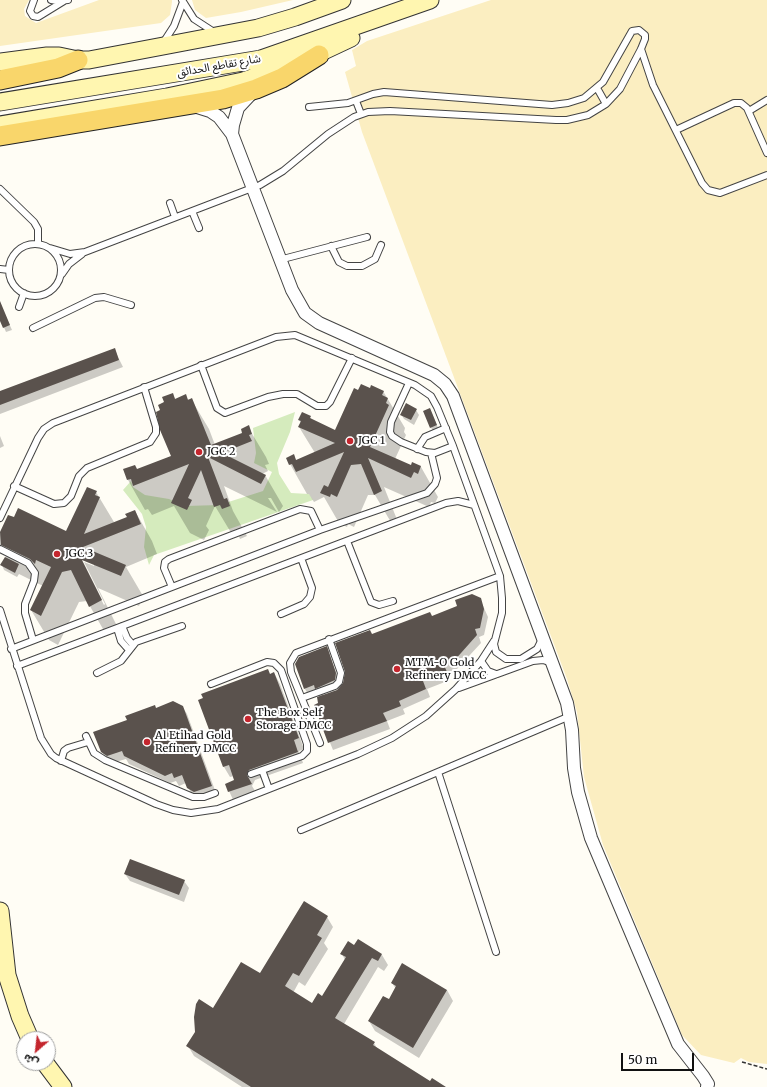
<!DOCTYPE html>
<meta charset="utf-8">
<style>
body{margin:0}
#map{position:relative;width:767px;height:1087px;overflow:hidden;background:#fffdf5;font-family:Merriweather,"Noto Sans Arabic",serif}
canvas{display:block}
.north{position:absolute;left:16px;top:1031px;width:40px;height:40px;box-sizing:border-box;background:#fff;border:1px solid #a0a0a0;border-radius:50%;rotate:208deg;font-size:11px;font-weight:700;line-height:16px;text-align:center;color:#111}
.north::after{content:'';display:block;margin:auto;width:14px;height:18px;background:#c4262e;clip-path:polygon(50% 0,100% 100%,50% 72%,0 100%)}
.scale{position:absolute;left:621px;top:1053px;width:73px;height:18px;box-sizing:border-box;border:2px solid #111;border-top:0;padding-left:5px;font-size:12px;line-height:14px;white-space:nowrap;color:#111;-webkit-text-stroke:3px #fff;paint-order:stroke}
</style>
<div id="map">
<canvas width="767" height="1087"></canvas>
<div class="north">ش</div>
<div class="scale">50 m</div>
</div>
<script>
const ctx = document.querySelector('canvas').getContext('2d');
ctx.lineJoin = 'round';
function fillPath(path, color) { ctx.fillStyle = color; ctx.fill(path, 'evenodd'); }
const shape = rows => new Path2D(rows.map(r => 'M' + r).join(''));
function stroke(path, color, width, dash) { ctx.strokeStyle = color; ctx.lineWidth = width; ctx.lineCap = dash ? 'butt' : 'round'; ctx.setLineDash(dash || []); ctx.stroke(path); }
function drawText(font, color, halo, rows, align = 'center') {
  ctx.font = font + ' Merriweather,"Noto Sans Arabic",serif'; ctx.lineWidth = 4; ctx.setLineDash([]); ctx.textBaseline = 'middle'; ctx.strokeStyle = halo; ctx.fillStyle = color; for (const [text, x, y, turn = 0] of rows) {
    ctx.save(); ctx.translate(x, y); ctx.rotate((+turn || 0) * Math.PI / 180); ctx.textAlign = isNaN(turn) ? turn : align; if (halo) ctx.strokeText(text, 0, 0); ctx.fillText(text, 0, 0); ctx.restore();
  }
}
fillPath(shape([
 [295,412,290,432,277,463,279,474,291,493,309,494,313,500,154,555,149,565,144,547,146,527,142,514,123,490,131,481,133,487,145,495,169,499,185,506,219,505,263,491,272,472,254,463,256,453,253,428]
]), '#d5ebbd');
fillPath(shape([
 [0,0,29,0,24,9,25,16,36,23,99,0,172,0,172,2,170,15,161,23,0,46],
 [192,0,293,0,241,12,206,18,195,10],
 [491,0,767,0,767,1064,749,1062,741,1058,734,1063,701,1055,682,1035,603,845,584,777,577,712,567,679,362,132,345,72,356,66,352,50,367,41]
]), '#fbeec1');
fillPath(shape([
 [2,308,12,330,6,332,0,318,0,309],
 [114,349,123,367,0,414,0,392],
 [370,390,383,391,405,428,404,432,406,435,395,459,412,467,413,464,421,467,438,497,435,503,431,502,429,507,384,487,398,522,392,524,375,495,368,495,354,527,348,524,347,527,339,523,324,497,314,502,309,494,307,494,290,464,293,456,297,461,315,453,299,427,301,423,299,420,310,417,312,421,336,431,359,392],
 [172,394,176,400,191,399,209,429,215,445,244,433,248,427,266,457,269,464,265,465,268,471,262,474,265,475,283,506,279,512,271,498,268,498,277,512,224,486,233,511,247,536,240,539,238,534,233,536,215,506,206,526,209,530,204,540,190,533,174,506,152,515,148,509,145,510,128,480,137,470,172,456,161,411],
 [430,409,439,430,433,432,431,427],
 [416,410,419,415,414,425,404,419,401,414],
 [0,436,4,446,0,448],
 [96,492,114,522,113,524,128,518,135,511,152,541,157,554,126,567,143,596,139,606,98,588,119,630,107,636,87,601,79,602,58,645,49,640,31,610,43,586,19,574,17,577,4,570,2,565,6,557,0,546,0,535,9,516,67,532],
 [80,558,94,564,94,566,84,562,105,604,104,605],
 [480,599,488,617,484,635,479,637,481,643,457,669,448,673,450,680,427,689,430,697,403,709,405,714,387,721,390,729,333,750,315,706,320,704,321,697,319,693,309,696,305,689,326,647,340,682,339,687,323,694,324,696,337,691,344,683,372,635,432,617],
 [274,673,280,684,304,749,299,751,303,763,255,780,252,786,257,794,234,802,226,784,236,781,234,776,230,777,224,767,199,701],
 [182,706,187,714,216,793,192,795,186,783,179,786,176,781,170,783,129,764,126,759,112,763,107,760,102,752,128,720,156,709],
 [125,874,184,881,189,888,184,902,130,881],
 [327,917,333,927,324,943,328,949,305,986,299,982,293,993,312,1004,323,998,345,960,342,954,355,946,382,955,388,965,384,971,378,967,344,1024,374,1043,378,1050,431,1082,444,1087,242,1087,194,1056,188,1046,213,1009,260,975],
 [392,983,447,990,453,1001,419,1058,375,1031,369,1021,389,1001,396,989]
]), '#0003');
fillPath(shape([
 [0,301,10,325,3,328,0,321],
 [115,348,119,360,0,405,0,391],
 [361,384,370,388,371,385,384,391,382,395,388,398,386,403,389,405,370,447,411,465,412,462,421,466,418,474,414,472,411,478,368,458,382,491,374,495,361,464,351,465,337,497,331,494,330,497,320,493,324,485,328,487,344,452,296,472,292,464,289,465,286,458,294,454,296,460,335,443,298,427,301,421,298,420,302,412,311,416,310,418,335,430,354,388,358,390],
 [173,393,175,399,186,394,188,400,192,398,211,445,242,433,241,429,249,425,252,434,249,435,252,441,222,453,266,475,261,484,208,457,224,499,227,498,230,506,222,509,220,505,214,507,201,470,188,498,192,500,187,510,171,503,189,464,133,486,131,479,127,480,123,469,135,465,137,469,171,456,160,430,156,412,160,410,158,405,164,402,162,397],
 [406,403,417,409,411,420,400,415],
 [430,408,437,425,430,428,423,411],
 [87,487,97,491,95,495,100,497,84,534,127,517,125,514,135,510,141,524,83,547,126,565,121,576,82,560,102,600,89,607,71,570,62,572,41,616,30,610,51,567,36,560,35,564,30,559,1,545,0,532,8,515,14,517,18,508,66,531],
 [5,557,19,564,15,573,0,565],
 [472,594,481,598,484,609,480,628,475,629,477,635,453,662,444,665,447,672,423,681,426,689,399,701,401,706,383,713,387,721,328,743,314,705,318,703,317,697,337,690,343,683,345,672,335,643,370,630,372,634,430,612,432,616,457,606,455,600],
 [327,646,336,673,335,680,315,689,314,685,304,689,295,664,299,657],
 [268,669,270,674,274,672,299,738,294,740,298,752,249,770,247,775,252,784,228,792,225,784,234,780,229,765,223,767,198,700,203,698,201,694],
 [173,701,183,706,212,786,194,792,187,788,182,775,174,778,172,773,165,776,124,756,122,751,107,756,101,752,93,732,127,720,125,716,155,705,156,708],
 [130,859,185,880,179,895,124,874],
 [304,901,328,916,317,935,322,938,299,976,293,973,285,986,312,1003,318,993,322,996,346,957,340,954,348,941,354,945,358,939,382,954,378,961,372,958,335,1018,375,1042,373,1045,430,1081,432,1078,446,1087,251,1087,186,1046,195,1032,194,1017,196,1004,199,999,213,1008,241,962,260,973],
 [402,963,447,990,413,1048,368,1021,383,996,389,999,396,986,391,983]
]), '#5a524d');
const service = shape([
 [34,0,30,11,33,16,38,17,64,1],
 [51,0,58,1,68,0],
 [182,0,194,19,214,32],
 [163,43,174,26,183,2],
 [641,49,653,85,702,183,708,190,720,193,767,175],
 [597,88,606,104],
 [356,101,361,114],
 [749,111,767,100],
 [676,130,734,103,741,103,747,108,767,153],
 [0,189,34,222,38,229,38,243],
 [170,203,175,217],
 [192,211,199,228],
 '9 270a26 26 0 1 1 52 0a26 26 0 1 1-52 0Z',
 [331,246,339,262,347,266,362,266,375,259,381,245],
 [50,248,70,254,85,252,260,185,283,171,328,134,354,117,368,112,390,111,556,120,567,120,588,115,606,104,620,89,641,49,645,39,645,35,639,30,632,31,603,82,584,98,568,103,552,105,384,92,373,94,348,103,309,107],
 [279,260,367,237],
 [0,269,9,270],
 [62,274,69,264,82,254],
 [19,307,24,293],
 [33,328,95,298,104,297,131,305],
 [201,365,217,408,225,413,268,397,283,394,297,394,317,406,326,406,330,402,352,358],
 [409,383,391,422,390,432,392,436,401,442,426,452,435,453,453,446],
 [417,449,425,437,446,428],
 [14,486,54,504,64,503,71,496,79,476,87,468,150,442,156,433,156,427,144,387],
 [0,518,38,438,44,429,53,423,276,337,295,335,415,385,431,396,437,407,453,446,500,576,502,598,502,613,494,644,496,652,506,659,521,659,537,649,542,639],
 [347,541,371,602,379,605,393,601],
 [0,549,28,563,35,573,34,581,25,604,25,613,33,640],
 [172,587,164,568,165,562,169,559,300,509,311,511,320,530],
 [0,610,41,738,51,754,56,758,156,804,173,810,191,813,218,809,358,754,392,738,426,716,456,689,481,661,494,641],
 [281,614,304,604,310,597,312,588,301,558],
 [122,626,127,638,133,645],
 [117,628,121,641,129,650],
 [11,649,320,530,427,493,435,484,437,478,431,453],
 [481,661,488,671,496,674],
 [17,666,446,503,458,501,474,505],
 [97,673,121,661,136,642,182,626],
 [211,684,267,662,274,663,281,670,307,744,307,751,302,756,251,774],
 [459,688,533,661,543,660,552,663],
 [302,698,335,686,339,682,341,673,329,639],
 [86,736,94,753,105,760,193,797,204,797,215,793],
 [320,743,291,672,290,663,296,653,500,576],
 [61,761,64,751,68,748,88,742],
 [262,770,269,789],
 [438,772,496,952],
 [301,830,570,716]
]);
const minor = shape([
 [194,106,210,111,219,117,232,134,292,290,305,313,319,323,434,375,445,384,453,396,567,703,572,730,574,768,578,792,591,838,678,1044,703,1076,708,1084,707,1087],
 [232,134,233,125,238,108,253,92]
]);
const secondary = shape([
 [0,62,47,56,59,56,78,60,89,60,158,47,258,28,295,17,342,0],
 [0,102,261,59,430,0],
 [0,125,167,97,243,81,300,62,351,38],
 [0,911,7,975,20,1016,30,1039],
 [45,1063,63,1087]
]);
const primary = shape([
 [0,80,58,68,78,60],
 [0,136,223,99,256,89,282,78,319,55]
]);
stroke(service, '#444', 8);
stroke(minor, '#444', 14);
stroke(secondary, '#333', 19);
stroke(primary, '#222', 21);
stroke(shape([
 [742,1062,767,1069]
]), '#333', 1.5, [4, 2]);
stroke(service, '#fff', 6);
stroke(minor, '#fff', 12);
stroke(secondary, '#fff6b0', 17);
stroke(primary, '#f9d66b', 19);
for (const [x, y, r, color] of [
 [350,441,4,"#c4262e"],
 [199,452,4,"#c4262e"],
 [57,554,4,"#c4262e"],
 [397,669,4,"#c4262e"],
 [248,719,4,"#c4262e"],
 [147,742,4,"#c4262e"]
]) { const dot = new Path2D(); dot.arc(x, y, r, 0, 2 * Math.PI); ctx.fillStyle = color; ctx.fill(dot); stroke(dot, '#fff', 1.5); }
drawText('11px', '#111', '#fff', [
 ["شارع تقاطع الحدائق",219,66,-10]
]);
drawText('11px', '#111', '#fff', [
 ["JGC 1",358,441],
 ["JGC 2",207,452],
 ["JGC 3",65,554],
 ["MTM-O Gold",405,663],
 ["Refinery DMCC",405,676],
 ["The Box Self",256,713],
 ["Storage DMCC",256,726],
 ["Al Etihad Gold",155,736],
 ["Refinery DMCC",155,749]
], 'left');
</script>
